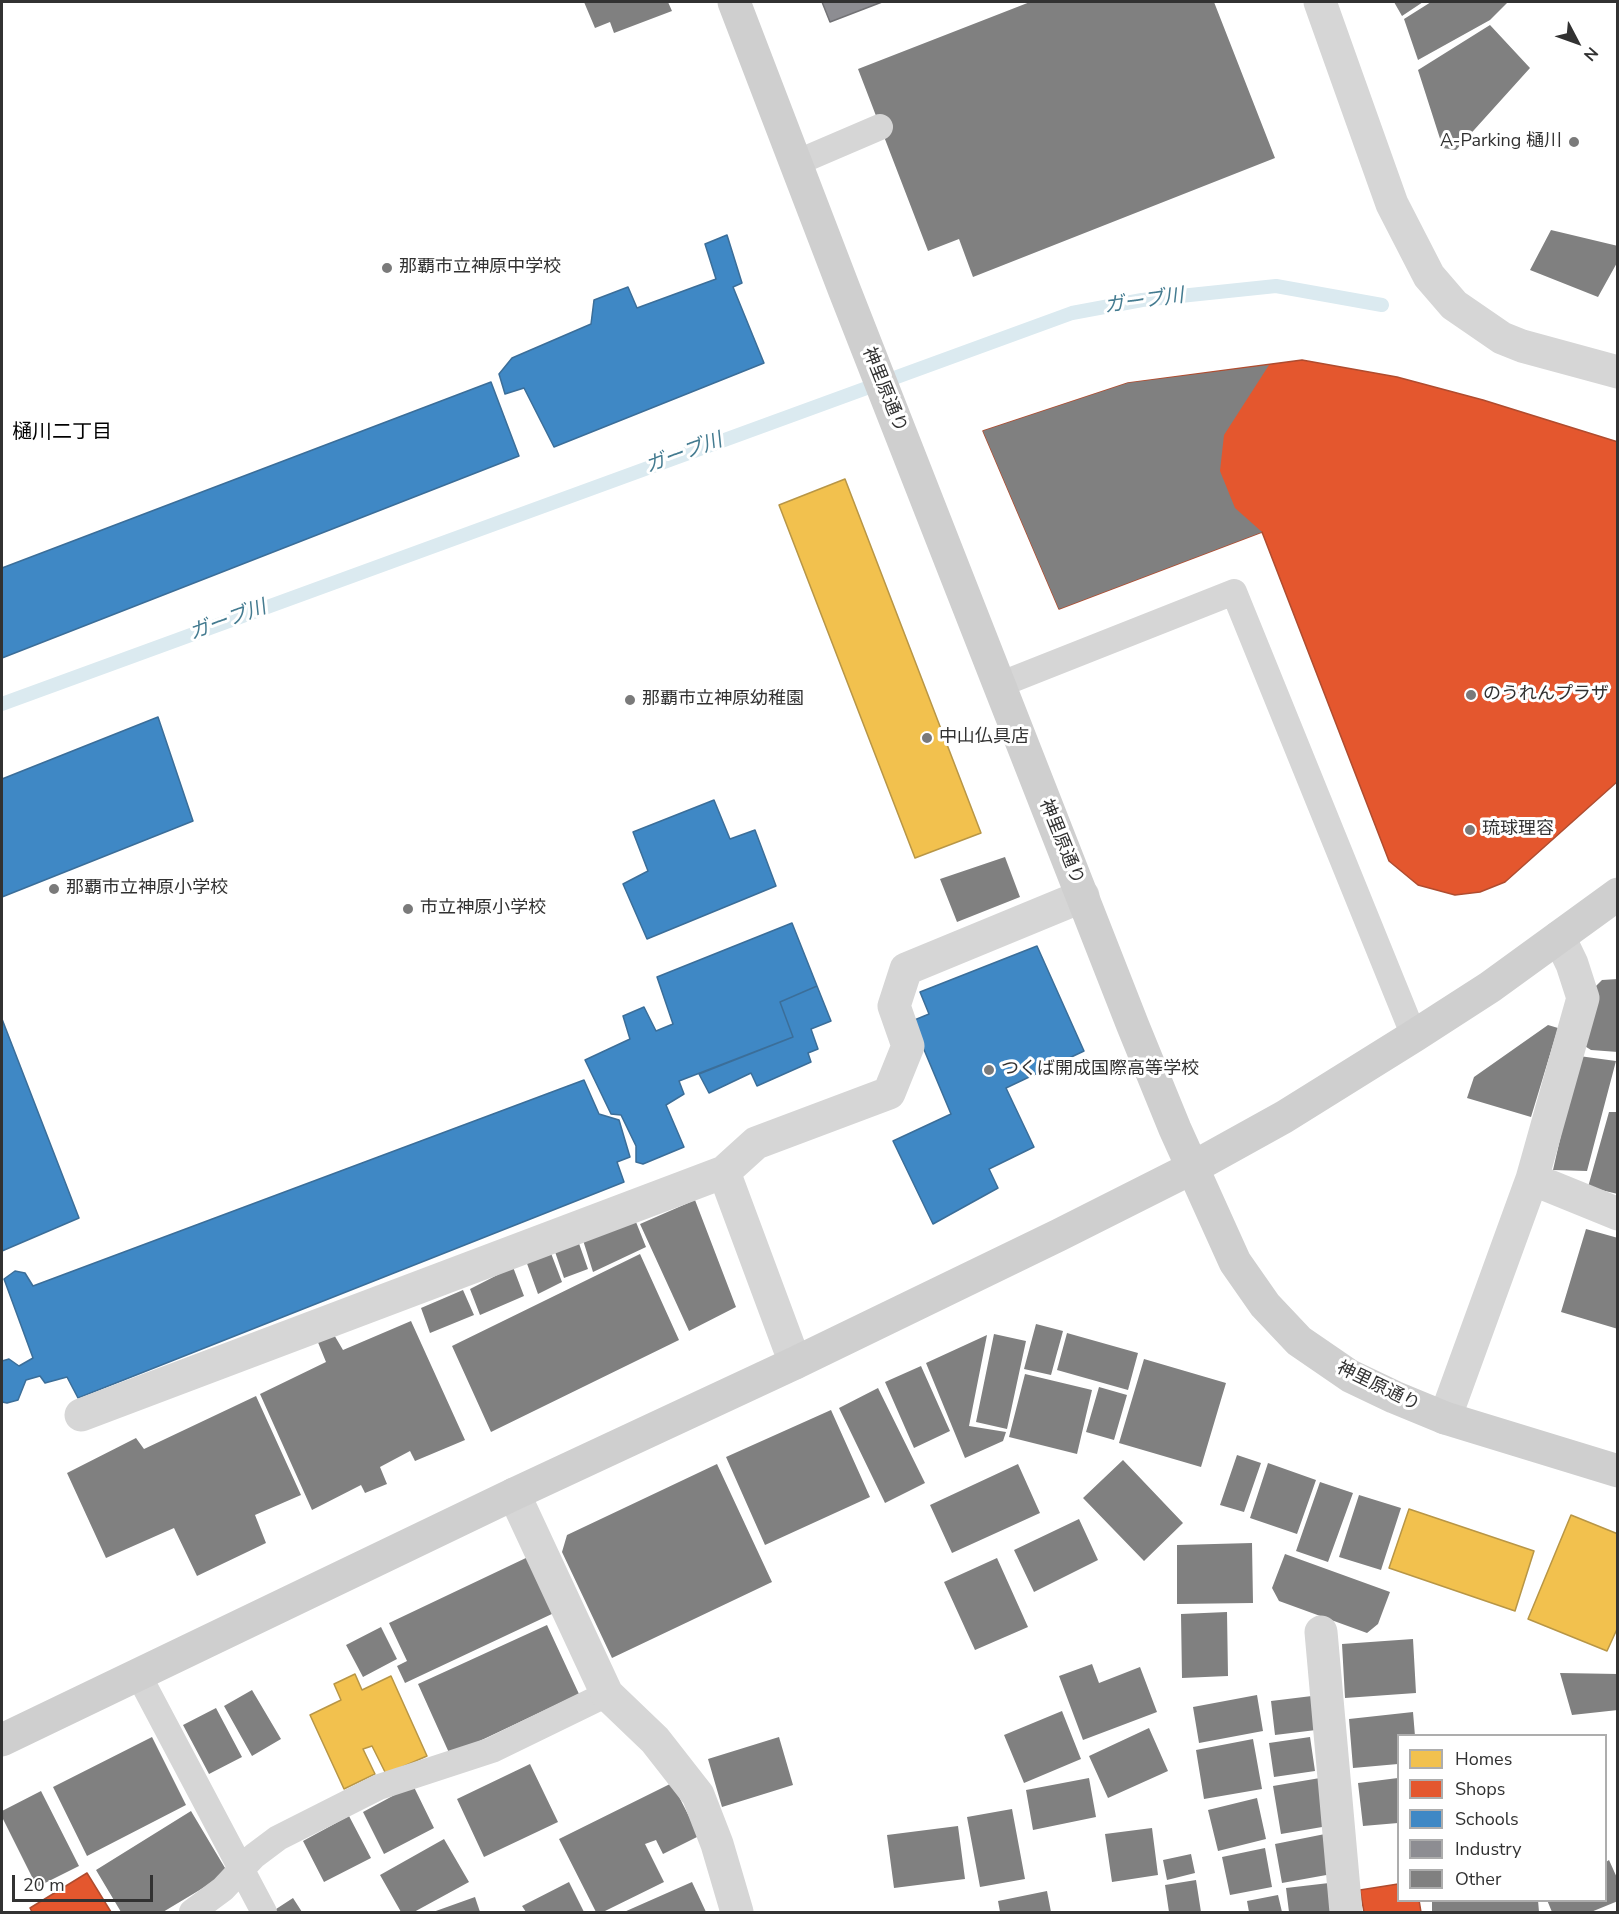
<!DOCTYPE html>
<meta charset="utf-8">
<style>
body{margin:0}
#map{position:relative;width:1619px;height:1914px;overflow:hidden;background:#fff;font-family:"Nunito Sans",sans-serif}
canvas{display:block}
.frame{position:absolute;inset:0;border:3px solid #323232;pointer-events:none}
.legend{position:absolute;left:1397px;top:1734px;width:210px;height:168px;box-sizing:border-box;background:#fff;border:2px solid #adadad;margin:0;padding:8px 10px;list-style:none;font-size:18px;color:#323232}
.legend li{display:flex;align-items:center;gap:12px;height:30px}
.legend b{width:30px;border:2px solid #adadad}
.north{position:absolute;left:1547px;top:12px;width:60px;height:60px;-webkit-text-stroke:4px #fff;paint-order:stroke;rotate:131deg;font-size:16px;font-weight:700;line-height:24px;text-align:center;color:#323232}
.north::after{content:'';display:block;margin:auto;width:21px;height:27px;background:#323232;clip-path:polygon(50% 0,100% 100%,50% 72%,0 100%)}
.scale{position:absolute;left:12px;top:1875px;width:141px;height:27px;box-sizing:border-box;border:3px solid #323232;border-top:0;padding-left:8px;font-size:18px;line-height:21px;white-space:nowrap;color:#323232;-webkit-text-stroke:4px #fff;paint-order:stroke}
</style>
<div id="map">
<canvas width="1619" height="1914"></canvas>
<div class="frame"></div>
<ul class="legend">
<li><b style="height:16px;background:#f2c14e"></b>Homes</li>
<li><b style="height:16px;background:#e4572e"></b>Shops</li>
<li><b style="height:16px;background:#3f88c5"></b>Schools</li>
<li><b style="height:16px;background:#8d8d92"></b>Industry</li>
<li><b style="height:16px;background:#808080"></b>Other</li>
</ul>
<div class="north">N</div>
<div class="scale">20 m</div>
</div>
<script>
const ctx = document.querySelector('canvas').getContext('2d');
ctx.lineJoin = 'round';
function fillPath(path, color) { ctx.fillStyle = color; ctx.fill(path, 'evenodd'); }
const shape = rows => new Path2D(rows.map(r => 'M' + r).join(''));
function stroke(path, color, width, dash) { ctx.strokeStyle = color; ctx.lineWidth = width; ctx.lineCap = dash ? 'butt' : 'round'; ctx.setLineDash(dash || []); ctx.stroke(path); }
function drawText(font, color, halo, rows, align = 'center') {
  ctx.font = font + ' "Nunito Sans","Noto Sans JP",sans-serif'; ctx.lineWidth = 6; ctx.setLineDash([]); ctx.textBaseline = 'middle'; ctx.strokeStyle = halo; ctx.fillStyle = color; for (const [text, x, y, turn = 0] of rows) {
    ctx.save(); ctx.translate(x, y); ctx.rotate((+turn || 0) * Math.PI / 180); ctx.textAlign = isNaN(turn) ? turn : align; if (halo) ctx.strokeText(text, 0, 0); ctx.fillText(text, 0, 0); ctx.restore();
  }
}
const homes = shape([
 [845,479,981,833,915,858,779,505,845,479],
 [1409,1509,1534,1551,1515,1611,1389,1568,1409,1509],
 [1571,1515,1618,1534,1618,1627,1607,1651,1528,1619,1571,1515],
 [355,1674,362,1690,391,1676,427,1756,386,1774,372,1746,363,1749,375,1774,344,1789,310,1715,341,1700,334,1684,355,1674]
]);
fillPath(homes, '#f2c14e');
stroke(homes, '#b89646', 1.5);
const shops = shape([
 [1302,360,1397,377,1483,400,1618,442,1618,781,1505,882,1480,892,1455,895,1418,885,1389,861,1262,532,1059,609,983,431,1128,383,1302,360],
 [87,1873,111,1912,32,1912,30,1908,87,1873],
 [1398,1884,1398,1900,1419,1900,1421,1912,1364,1912,1360,1890,1398,1884]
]);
fillPath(shops, '#e4572e');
stroke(shops, '#af4c2f', 1.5);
const schools = shape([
 [727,235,742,283,733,287,764,363,554,447,524,388,505,394,499,374,512,358,591,324,594,300,628,287,637,308,716,279,705,244,727,235],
 [491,382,519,456,2,658,2,568,491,382],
 [158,717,193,821,2,897,2,779,158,717],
 [714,800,730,839,755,830,776,886,647,939,623,884,648,871,633,832,714,800],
 [792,923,817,986,780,1002,793,1037,679,1081,684,1094,666,1105,684,1147,643,1164,636,1162,636,1146,621,1115,611,1114,585,1060,630,1039,623,1016,644,1007,656,1031,673,1024,657,977,792,923],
 [1037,946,1084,1051,1006,1088,1034,1147,989,1169,998,1188,933,1224,893,1141,951,1114,912,1021,929,1014,920,992,1037,946],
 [817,986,831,1021,811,1029,818,1049,808,1053,811,1062,757,1086,751,1073,709,1093,699,1074,793,1037,780,1002,817,986],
 [2,1019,79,1218,2,1251,2,1019],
 [584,1080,599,1114,619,1120,630,1157,617,1162,624,1182,78,1398,67,1377,45,1383,40,1376,26,1380,18,1400,7,1403,2,1402,2,1361,9,1359,19,1366,33,1358,4,1279,15,1271,25,1273,33,1286,584,1080]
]);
fillPath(schools, '#3f88c5');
stroke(schools, '#3b6e99', 1.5);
const industry = shape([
 [822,2,882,2,830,22,822,2]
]);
fillPath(industry, '#8d8d92');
stroke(industry, '#727275', 1.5);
stroke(shape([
 [2,704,1072,313,1142,300,1276,286,1382,305]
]), '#dbeaf0', 14);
fillPath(shape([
 [584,2,668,2,672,11,614,33,610,22,595,28],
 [1030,2,1214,2,1275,158,973,277,959,239,928,251,858,69],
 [1394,2,1423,2,1402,16],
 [1431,2,1506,2,1507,3,1490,20,1418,60,1404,19],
 [1490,25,1530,68,1456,150,1443,148,1418,70],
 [1551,230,1618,246,1618,261,1598,297,1530,270],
 [1269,365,1224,435,1220,471,1235,508,1262,532,1059,609,983,431,1128,383],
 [1005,857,1020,897,957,922,940,879],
 [1618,979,1618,1052,1591,1050,1583,1045,1594,988,1602,980],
 [1548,1025,1558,1028,1531,1117,1467,1098,1474,1077],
 [1579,1056,1616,1061,1587,1171,1553,1170],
 [1609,1112,1618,1112,1618,1194,1588,1187],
 [695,1200,736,1307,689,1331,640,1224],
 [634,1217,646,1247,593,1272,582,1237],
 [1586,1229,1618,1238,1618,1329,1561,1312],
 [576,1235,588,1269,564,1278,552,1243],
 [549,1248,562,1282,538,1294,525,1258],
 [640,1254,679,1340,491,1432,452,1346],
 [513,1267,524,1296,480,1315,470,1289],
 [463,1290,474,1315,430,1333,421,1308],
 [411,1321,465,1440,415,1461,410,1451,380,1467,387,1484,365,1493,361,1485,312,1510,260,1394,326,1362,317,1340,333,1333,343,1350],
 [1036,1324,1063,1331,1051,1375,1024,1369],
 [1067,1333,1138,1353,1128,1390,1057,1370],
 [994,1334,1026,1341,1007,1429,976,1422],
 [987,1335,969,1426,1006,1432,1003,1441,965,1458,926,1363],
 [1144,1359,1226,1383,1201,1467,1119,1443],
 [921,1366,950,1431,914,1448,885,1382],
 [1025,1374,1092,1390,1077,1454,1009,1437],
 [1099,1387,1127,1395,1114,1440,1086,1432],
 [878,1388,925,1483,885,1503,839,1408],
 [256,1396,301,1495,255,1515,266,1543,197,1576,174,1528,106,1558,67,1473,136,1438,144,1449],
 [831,1410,870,1497,765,1545,726,1457],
 [1237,1455,1261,1463,1244,1512,1220,1505],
 [1123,1460,1183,1523,1144,1561,1083,1498],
 [1268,1463,1316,1480,1297,1534,1250,1518],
 [717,1464,772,1582,612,1658,562,1552,567,1535],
 [1018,1464,1040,1513,952,1553,930,1505],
 [1320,1482,1353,1493,1328,1562,1296,1551],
 [1359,1495,1401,1508,1381,1570,1339,1557],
 [1079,1519,1098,1560,1034,1592,1014,1550],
 [1252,1543,1253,1603,1177,1604,1177,1545],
 [1285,1554,1390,1592,1378,1624,1367,1633,1279,1601,1272,1588],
 [528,1557,554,1613,405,1683,397,1666,407,1661,389,1623],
 [997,1558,1028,1627,975,1650,944,1582],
 [1227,1612,1228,1676,1182,1678,1181,1614],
 [547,1625,579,1694,450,1755,418,1684],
 [381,1627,397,1659,363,1677,346,1645],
 [1413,1639,1416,1693,1345,1698,1342,1644],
 [1092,1664,1099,1683,1140,1667,1157,1712,1083,1740,1059,1676],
 [1560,1673,1618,1674,1618,1710,1572,1715],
 [252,1690,281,1739,252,1756,224,1706],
 [1257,1695,1263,1731,1199,1743,1193,1707],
 [1312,1696,1316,1730,1275,1735,1271,1701],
 [216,1708,242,1757,209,1774,183,1725],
 [1062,1711,1081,1759,1024,1783,1004,1735],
 [1413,1712,1415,1736,1398,1736,1398,1764,1353,1768,1349,1719],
 [1149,1728,1168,1771,1108,1798,1089,1756],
 [152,1737,186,1805,87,1856,53,1787],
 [779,1737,793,1785,722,1807,708,1759],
 [1310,1737,1315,1771,1274,1777,1269,1743],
 [1253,1739,1262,1789,1204,1799,1196,1750],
 [530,1764,558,1822,484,1857,457,1799],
 [1089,1778,1096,1817,1033,1830,1026,1790],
 [1320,1778,1328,1826,1281,1834,1273,1786],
 [1398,1778,1398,1823,1363,1826,1358,1783],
 [672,1783,699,1836,663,1854,656,1840,645,1844,664,1882,603,1912,596,1912,559,1839],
 [413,1785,434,1828,384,1854,363,1812],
 [41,1791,79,1866,37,1887,2,1817,2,1811],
 [1257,1798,1266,1839,1218,1851,1208,1810],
 [1012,1809,1025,1879,980,1887,967,1817],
 [191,1811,228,1873,163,1912,121,1912,96,1870],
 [349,1816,371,1858,324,1882,303,1841],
 [958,1826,965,1879,894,1888,887,1835],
 [1152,1828,1158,1875,1112,1882,1105,1834],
 [1325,1834,1332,1874,1282,1883,1275,1844],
 [444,1839,469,1882,414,1912,401,1912,380,1875],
 [1265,1848,1272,1887,1230,1895,1222,1857],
 [1191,1854,1195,1873,1167,1880,1163,1860],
 [1609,1860,1618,1880,1618,1901,1591,1912,1552,1912,1547,1900,1606,1900,1606,1862],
 [1196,1880,1201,1912,1169,1912,1165,1885],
 [569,1882,584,1912,526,1912,522,1906],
 [692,1882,706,1912,624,1912],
 [1329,1883,1334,1912,1289,1912,1286,1888],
 [1047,1891,1051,1912,1000,1912,998,1901],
 [1278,1895,1282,1912,1249,1912,1247,1901],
 [475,1897,480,1912,433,1912],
 [293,1898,302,1912,274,1912,273,1911],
 [1432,1900,1538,1900,1539,1912,1432,1912]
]), '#808080');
stroke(shape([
 [796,163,880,127],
 [999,685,1234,592,1414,1036],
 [138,1674,264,1912],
 [192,1912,223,1889,254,1856,278,1838,379,1787,492,1750,607,1694]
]), '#d6d6d6', 26);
stroke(shape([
 [1320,2,1392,204,1429,276,1454,305,1502,338,1522,346,1618,372],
 [724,1172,795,1363],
 [1532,1179,1618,1214],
 [81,1415,724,1172,756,1143,889,1093,908,1046,894,1006,906,969,1083,896],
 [1445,1418,1532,1179,1583,998,1572,964,1559,937],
 [514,1494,607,1694,655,1740,698,1795,717,1844,737,1912],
 [1321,1632,1346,1912]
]), '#d6d6d6', 33);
stroke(shape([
 [734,2,844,289,1133,1026,1175,1129,1235,1262,1265,1305,1299,1341,1350,1376,1394,1397,1445,1418,1618,1471],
 [2,1740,514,1494,795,1363,1059,1235,1192,1168,1284,1117,1414,1036,1490,987,1618,894]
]), '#cfcfcf', 33);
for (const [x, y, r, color] of [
 [1574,142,6,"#7a7a7a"],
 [387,268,6,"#7a7a7a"],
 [1471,695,6,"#7a7a7a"],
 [630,700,6,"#7a7a7a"],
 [927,738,6,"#7a7a7a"],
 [1470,830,6,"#7a7a7a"],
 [54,889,6,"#7a7a7a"],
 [408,909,6,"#7a7a7a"],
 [989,1070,6,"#7a7a7a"]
]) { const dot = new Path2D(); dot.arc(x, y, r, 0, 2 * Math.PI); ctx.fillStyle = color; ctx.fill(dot); stroke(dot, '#fff', 2); }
drawText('18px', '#323232', '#fff', [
 ["A-Parking 樋川",1562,142,"right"],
 ["那覇市立神原中学校",399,268],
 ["のうれんプラザ",1483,695],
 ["那覇市立神原幼稚園",642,700],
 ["中山仏具店",939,738],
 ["琉球理容",1482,830],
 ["那覇市立神原小学校",66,889],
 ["市立神原小学校",420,909],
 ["つくば開成国際高等学校",1001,1070]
], 'left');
drawText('18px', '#323232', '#fff', [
 ["神里原通り",884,390,68],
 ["神里原通り",1061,842,68],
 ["神里原通り",1378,1387,26]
]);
drawText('italic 20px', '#447b90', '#fff', [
 ["ガーブ川",1144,302,-8],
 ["ガーブ川",684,454,-20],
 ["ガーブ川",228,621,-20]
]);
drawText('20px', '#000', '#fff', [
 ["樋川二丁目",62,433]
]);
</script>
